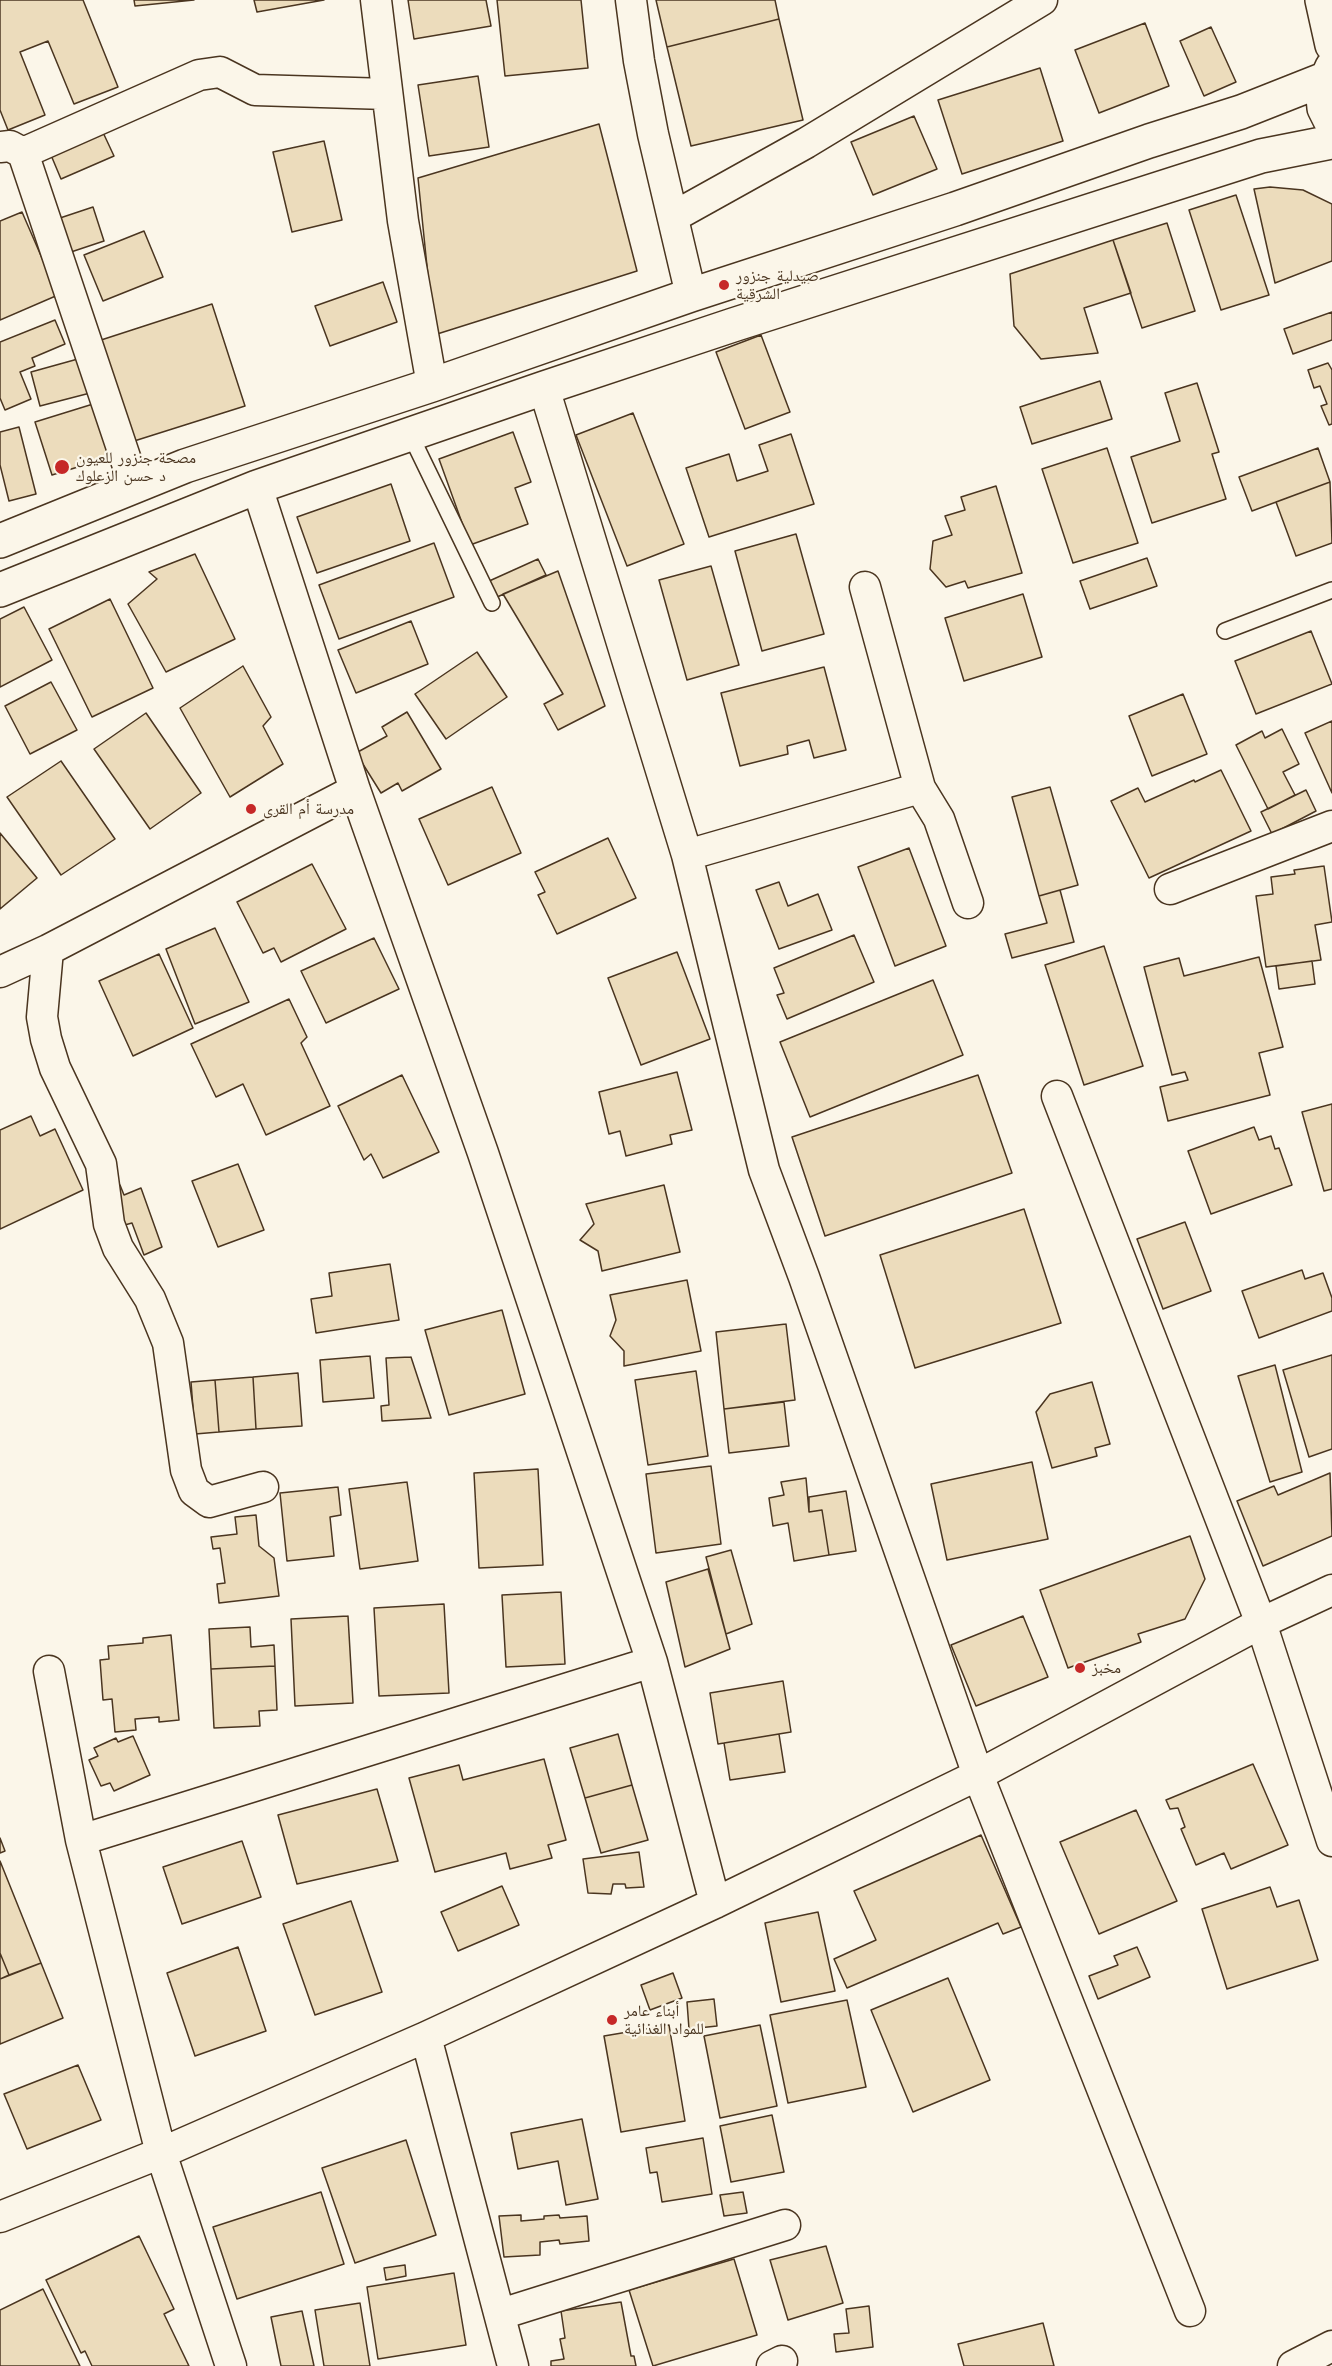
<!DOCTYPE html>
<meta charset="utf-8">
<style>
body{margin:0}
canvas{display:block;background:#fbf6e9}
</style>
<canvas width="1332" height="2366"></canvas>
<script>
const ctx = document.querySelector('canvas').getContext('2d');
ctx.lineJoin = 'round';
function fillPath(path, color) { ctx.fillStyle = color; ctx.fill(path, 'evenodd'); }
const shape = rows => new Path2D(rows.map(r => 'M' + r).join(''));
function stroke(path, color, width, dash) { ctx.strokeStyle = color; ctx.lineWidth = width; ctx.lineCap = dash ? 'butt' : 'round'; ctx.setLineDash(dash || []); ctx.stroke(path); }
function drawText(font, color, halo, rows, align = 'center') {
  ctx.font = font + ' "Work Sans","Noto Naskh Arabic",sans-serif'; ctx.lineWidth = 4.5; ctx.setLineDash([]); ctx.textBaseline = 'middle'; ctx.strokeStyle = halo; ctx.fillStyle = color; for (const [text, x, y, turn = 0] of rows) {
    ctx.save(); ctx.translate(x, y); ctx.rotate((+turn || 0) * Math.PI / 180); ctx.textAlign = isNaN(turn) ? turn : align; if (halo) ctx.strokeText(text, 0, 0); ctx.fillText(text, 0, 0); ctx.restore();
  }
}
const building = shape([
 [0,0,83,0,118,87,74,104,48,41,20,52,45,115,8,130,0,110,0,0],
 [134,0,194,0,135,6,134,0],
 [254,0,324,0,257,12,254,0],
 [408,0,486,0,491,26,414,39,408,0],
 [497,0,581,0,588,68,505,76,497,0],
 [656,0,775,0,779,19,667,47,656,0],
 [779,19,803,120,691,146,667,47,779,19],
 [1145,23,1169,86,1099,113,1075,50,1145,23],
 [1211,27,1236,82,1204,96,1180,41,1211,27],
 [1040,68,1063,141,962,174,938,100,1040,68],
 [478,76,489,147,429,156,418,85,478,76],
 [914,116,937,169,873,195,851,142,914,116],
 [599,124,637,271,434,335,418,178,599,124],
 [100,126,114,156,61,179,48,148,100,126],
 [324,141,342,220,292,232,273,152,324,141],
 [1270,187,1303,190,1332,204,1332,261,1275,283,1254,189,1270,187],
 [1236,195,1269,295,1221,310,1189,210,1236,195],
 [93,207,104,241,71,252,60,218,93,207],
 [22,212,58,295,0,320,0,221,22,212],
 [1167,223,1195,311,1142,328,1113,240,1167,223],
 [144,231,163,277,103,301,84,255,144,231],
 [1113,240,1131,293,1084,308,1098,353,1041,359,1014,326,1010,274,1113,240],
 [383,282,397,322,330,346,315,306,383,282],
 [212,304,245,406,131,442,98,341,212,304],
 [1332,312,1332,340,1293,354,1284,329,1332,312],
 [55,320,65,344,32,358,35,366,20,372,31,399,5,410,0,398,0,342,55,320],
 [761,335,790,412,745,429,716,352,761,335],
 [85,357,94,392,40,406,31,372,85,357],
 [1328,363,1332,370,1332,424,1329,425,1321,406,1327,404,1320,386,1314,388,1308,370,1328,363],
 [1100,381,1112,419,1032,444,1020,407,1100,381],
 [1197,383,1219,452,1212,454,1226,499,1152,523,1131,457,1180,441,1165,393,1197,383],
 [106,400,123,453,52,475,35,422,106,400],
 [633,413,684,544,627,566,576,435,633,413],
 [19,427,36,494,9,501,0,465,0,432,19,427],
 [513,432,531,482,515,488,528,524,470,545,439,459,513,432],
 [791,434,814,504,709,537,686,468,729,454,737,481,768,471,759,445,791,434],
 [1107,448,1138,543,1073,563,1042,469,1107,448],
 [1318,448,1330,482,1252,511,1239,477,1318,448],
 [1330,482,1332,543,1296,556,1276,502,1330,482],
 [391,484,410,541,317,573,297,517,391,484],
 [996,486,1022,573,968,588,965,581,946,587,930,569,933,541,952,535,945,516,965,510,961,497,996,486],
 [796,534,824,634,762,651,735,551,796,534],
 [434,543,454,597,339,639,319,585,434,543],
 [195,554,235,639,166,672,128,604,157,579,149,572,195,554],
 [1147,558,1157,586,1090,609,1080,581,1147,558],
 [538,559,546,575,495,598,487,582,538,559],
 [711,566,739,665,687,680,659,580,711,566],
 [558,571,605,706,558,730,544,704,563,694,503,594,558,571],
 [1023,594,1042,657,964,681,945,618,1023,594],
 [110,599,153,688,92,717,49,629,110,599],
 [24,607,52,660,0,687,0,619,24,607],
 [411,621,428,664,356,693,338,650,411,621],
 [1311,631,1332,684,1256,714,1235,661,1311,631],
 [477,652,507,697,446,739,415,694,477,652],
 [243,666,271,717,263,726,283,764,230,797,180,708,243,666],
 [824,667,846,750,814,758,809,740,787,746,788,754,740,766,721,693,824,667],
 [51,682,77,730,30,754,5,706,51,682],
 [1183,694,1207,754,1152,776,1129,716,1183,694],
 [407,712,441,769,402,791,398,783,381,793,356,753,387,736,382,727,407,712],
 [146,713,201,793,150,829,94,749,146,713],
 [1332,721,1332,793,1305,733,1332,721],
 [1282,729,1299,764,1283,772,1295,795,1268,809,1236,745,1262,731,1265,738,1282,729],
 [61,761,115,839,61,875,7,797,61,761],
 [1221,770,1251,831,1149,878,1111,801,1138,788,1145,802,1194,780,1195,782,1221,770],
 [492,787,521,853,448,885,419,819,492,787],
 [1050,787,1078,885,1039,896,1012,797,1050,787],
 [1306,790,1316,811,1272,834,1261,812,1306,790],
 [0,833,37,878,0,909,0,833],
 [608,838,636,898,557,934,538,895,545,892,535,872,608,838],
 [909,848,946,946,895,966,858,867,909,848],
 [312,864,346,929,281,962,274,948,263,953,237,902,312,864],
 [1324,866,1332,922,1315,925,1321,960,1266,967,1256,896,1273,894,1271,877,1295,874,1294,870,1324,866],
 [779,882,788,906,818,894,832,930,779,949,756,890,779,882],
 [1060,890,1074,942,1012,958,1005,934,1047,923,1039,896,1060,890],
 [215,928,249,1002,195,1024,166,949,215,928],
 [854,935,874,982,787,1019,777,995,784,993,774,968,854,935],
 [374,938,399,989,326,1023,301,971,374,938],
 [1104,946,1143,1066,1084,1085,1045,965,1104,946],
 [677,952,710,1039,641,1065,608,978,677,952],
 [159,954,193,1028,133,1056,99,981,159,954],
 [1259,957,1283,1047,1259,1053,1270,1095,1168,1121,1160,1087,1188,1080,1185,1072,1172,1075,1144,967,1179,958,1184,976,1259,957],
 [1312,961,1315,984,1279,989,1276,966,1312,961],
 [933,980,963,1055,810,1117,780,1042,933,980],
 [289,999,307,1037,301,1043,330,1106,266,1135,243,1084,216,1097,191,1044,289,999],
 [677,1072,692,1130,670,1135,672,1144,626,1156,620,1131,609,1134,599,1092,677,1072],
 [402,1075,439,1152,383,1178,371,1154,364,1160,338,1106,402,1075],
 [978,1075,1012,1173,825,1236,792,1137,978,1075],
 [1332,1104,1332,1189,1324,1191,1302,1112,1332,1104],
 [31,1116,40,1136,55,1129,83,1190,0,1229,0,1130,31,1116],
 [1254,1127,1259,1140,1271,1136,1275,1149,1279,1148,1292,1185,1211,1214,1188,1151,1254,1127],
 [238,1164,264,1230,218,1247,192,1181,238,1164],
 [120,1185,124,1195,141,1188,162,1247,144,1255,132,1223,121,1226,108,1190,120,1185],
 [664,1185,680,1252,602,1271,598,1251,580,1240,594,1224,586,1204,664,1185],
 [1024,1209,1061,1323,915,1368,880,1255,1024,1209],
 [1185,1222,1211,1291,1163,1309,1137,1239,1185,1222],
 [390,1264,399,1320,316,1333,311,1299,332,1296,329,1273,390,1264],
 [1302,1270,1305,1279,1323,1273,1332,1298,1332,1311,1259,1338,1242,1291,1302,1270],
 [687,1280,701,1351,624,1366,624,1351,610,1336,616,1320,610,1295,687,1280],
 [502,1310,525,1394,449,1415,425,1330,502,1310],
 [786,1324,795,1400,724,1409,716,1332,786,1324],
 [1332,1355,1332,1449,1309,1457,1283,1370,1332,1355],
 [370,1356,374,1398,323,1402,320,1360,370,1356],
 [411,1357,431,1418,382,1421,381,1406,389,1405,386,1358,411,1357],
 [1275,1365,1302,1472,1270,1482,1238,1376,1275,1365],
 [696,1371,708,1456,648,1465,635,1380,696,1371],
 [298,1373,302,1426,256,1429,253,1377,298,1373],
 [253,1377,256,1429,219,1432,215,1380,253,1377],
 [215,1380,219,1432,195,1434,191,1382,215,1380],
 [1092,1382,1110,1444,1095,1448,1097,1456,1052,1468,1036,1412,1050,1394,1092,1382],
 [784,1402,789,1446,729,1453,724,1409,784,1402],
 [1032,1462,1048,1539,947,1560,931,1484,1032,1462],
 [711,1466,721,1544,656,1553,646,1474,711,1466],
 [538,1469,543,1565,479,1568,474,1473,538,1469],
 [1330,1473,1332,1536,1263,1566,1237,1501,1274,1486,1278,1495,1330,1473],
 [806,1478,809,1512,822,1510,829,1555,794,1561,788,1523,773,1526,769,1498,784,1495,781,1482,806,1478],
 [407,1482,418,1561,360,1569,349,1489,407,1482],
 [338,1487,341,1515,330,1517,334,1556,287,1561,280,1493,338,1487],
 [846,1491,856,1551,829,1555,822,1510,809,1512,809,1497,846,1491],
 [256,1515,259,1546,274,1558,279,1596,219,1603,217,1584,225,1583,220,1548,213,1549,211,1537,237,1534,235,1517,256,1515],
 [1190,1536,1205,1579,1185,1619,1138,1634,1141,1642,1068,1668,1040,1590,1190,1536],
 [731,1550,752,1624,726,1634,706,1557,731,1550],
 [708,1569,730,1649,685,1667,666,1582,708,1569],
 [561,1592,565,1664,506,1667,502,1595,561,1592],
 [444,1604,449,1693,379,1696,374,1608,444,1604],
 [348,1616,353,1703,295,1706,291,1619,348,1616],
 [1023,1616,1048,1677,976,1706,951,1645,1023,1616],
 [250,1627,251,1647,274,1645,275,1666,211,1669,209,1629,250,1627],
 [171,1635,179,1720,159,1722,159,1717,135,1719,136,1730,115,1732,112,1699,103,1700,100,1660,109,1659,108,1646,143,1643,143,1638,171,1635],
 [275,1666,277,1710,259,1711,260,1726,214,1728,211,1669,275,1666],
 [783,1681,791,1732,718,1744,710,1693,783,1681],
 [618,1734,632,1785,585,1798,570,1748,618,1734],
 [779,1734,785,1772,730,1780,724,1743,779,1734],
 [133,1736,150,1775,114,1791,110,1783,101,1786,89,1760,98,1756,94,1748,116,1738,118,1742,133,1736],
 [544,1759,566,1840,548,1845,552,1858,510,1869,506,1853,435,1872,409,1778,459,1765,463,1780,544,1759],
 [1253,1764,1288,1845,1231,1869,1224,1853,1196,1865,1181,1829,1185,1827,1178,1808,1170,1809,1166,1800,1253,1764],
 [632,1785,648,1840,601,1853,585,1798,632,1785],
 [377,1789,398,1861,297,1884,278,1815,377,1789],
 [1136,1810,1177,1901,1099,1934,1060,1842,1136,1810],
 [981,1835,1021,1927,1003,1934,998,1923,847,1988,834,1959,876,1940,854,1891,981,1835],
 [0,1838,5,1851,0,1853,0,1838],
 [242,1841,261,1897,182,1924,163,1867,242,1841],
 [639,1852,644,1887,626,1888,625,1884,613,1884,611,1894,588,1893,583,1859,639,1852],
 [0,1861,41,1963,9,1975,0,1953,0,1861],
 [502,1886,519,1925,458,1951,441,1912,502,1886],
 [1270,1887,1277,1907,1299,1900,1318,1960,1227,1989,1202,1909,1270,1887],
 [351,1901,382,1992,315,2015,283,1924,351,1901],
 [818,1912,835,1991,781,2002,765,1923,818,1912],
 [238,1947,266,2031,195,2056,167,1973,238,1947],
 [1137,1947,1150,1977,1098,1999,1089,1976,1118,1965,1114,1956,1137,1947],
 [0,1953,9,1975,0,1979,0,1953],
 [41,1963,63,2018,0,2044,0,1979,41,1963],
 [673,1973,682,1998,650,2010,641,1985,673,1973],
 [948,1978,990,2080,913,2112,871,2010,948,1978],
 [714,1999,717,2026,689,2029,687,2002,714,1999],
 [847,2000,866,2087,788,2103,770,2015,847,2000],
 [669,2025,685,2121,621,2132,604,2036,669,2025],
 [760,2025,777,2106,720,2118,704,2036,760,2025],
 [78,2065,101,2120,27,2149,4,2094,78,2065],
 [772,2115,784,2172,731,2182,720,2126,772,2115],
 [582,2119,598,2199,566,2205,558,2161,518,2169,511,2133,582,2119],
 [703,2138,712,2194,662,2202,657,2172,650,2173,646,2148,703,2138],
 [406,2140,436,2235,355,2263,322,2168,406,2140],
 [321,2192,344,2264,237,2299,213,2227,321,2192],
 [743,2192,747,2213,724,2216,720,2195,743,2192],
 [521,2215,521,2221,544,2219,544,2216,559,2215,560,2218,587,2216,589,2241,560,2244,559,2240,540,2242,540,2255,504,2257,499,2216,521,2215],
 [139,2236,174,2309,164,2314,189,2366,92,2366,85,2351,81,2353,46,2280,139,2236],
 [826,2246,843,2303,788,2320,770,2260,826,2246],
 [734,2259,757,2335,653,2366,629,2290,734,2259],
 [405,2265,406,2276,386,2280,384,2268,405,2265],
 [454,2273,466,2345,378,2359,367,2287,454,2273],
 [43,2289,80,2366,0,2366,0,2310,43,2289],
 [621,2302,631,2356,634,2356,636,2366,551,2366,551,2361,564,2359,560,2339,565,2338,561,2311,621,2302],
 [360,2303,370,2366,324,2366,315,2310,360,2303],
 [869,2306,873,2347,836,2352,834,2334,849,2333,846,2309,869,2306],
 [302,2311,314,2366,281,2366,271,2317,302,2311],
 [1043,2323,1054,2366,964,2366,958,2344,1043,2323]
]);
fillPath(building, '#ecdcbc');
stroke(building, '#4a3520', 1.5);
const lane = shape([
 [410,434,492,603],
 [1225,631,1332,590]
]);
const street = shape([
 [376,0,403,221,432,385],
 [631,0,639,61,653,134,691,295],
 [0,147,10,146,23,153,135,487],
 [23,153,199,75,220,72,255,90,387,94],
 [673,217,806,143,1042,0],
 [544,388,687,855,764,1170,804,1277,978,1775,1190,2311],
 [257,487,355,790,483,1153,652,1662,715,1903],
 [865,587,920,788,939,819,968,903],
 [687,855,920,788],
 [1170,889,1332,826],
 [48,950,42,1017,46,1039,55,1068,101,1164,109,1224,118,1248,150,1299,168,1343,186,1470,194,1491,209,1502,263,1487],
 [0,972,48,950,355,790],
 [1057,1096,1261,1623,1332,1841],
 [49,1671,81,1840,161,2153,231,2366],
 [81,1840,652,1662],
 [426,2037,513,2366],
 [0,2217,161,2153,426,2037,715,1903,978,1775,1261,1623,1332,1590],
 [501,2314,785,2225],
 [772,2366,782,2361],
 [1293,2366,1332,2346]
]);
const secondary = shape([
 [1322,0,1332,45],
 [1332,67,1327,78,1323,97,1324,108,1332,124],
 [0,541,185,466,432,385,691,295,955,209,1149,141,1241,112,1327,78],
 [0,590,257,487,544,388,733,325,1261,156,1332,142]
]);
stroke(lane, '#4a3520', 18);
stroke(street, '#4a3520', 33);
stroke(secondary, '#4a3520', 36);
stroke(lane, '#fbf6e9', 15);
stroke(street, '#fbf6e9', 30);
stroke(secondary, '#fbf6e9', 33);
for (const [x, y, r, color] of [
 [724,285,6,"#c62828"],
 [62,467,8,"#c62828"],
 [251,809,6,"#c62828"],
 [1080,1668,6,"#c62828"],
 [612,2020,6,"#c62828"]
]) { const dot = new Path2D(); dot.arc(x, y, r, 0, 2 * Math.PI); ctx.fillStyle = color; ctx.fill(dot); stroke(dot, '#fbf6e9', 2); }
drawText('16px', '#4a3520', '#fbf6e9', [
 ["صيدلية جنزور",736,276],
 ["الشرقية",736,294],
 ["مصحة جنزور للعيون",76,458],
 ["د حسن الزعلوك",76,476],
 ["مدرسة أم القرى",263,809],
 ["مخبز",1092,1668],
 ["أبناء عامر",624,2011],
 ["للمواد الغذائية",624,2029]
], 'left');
</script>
